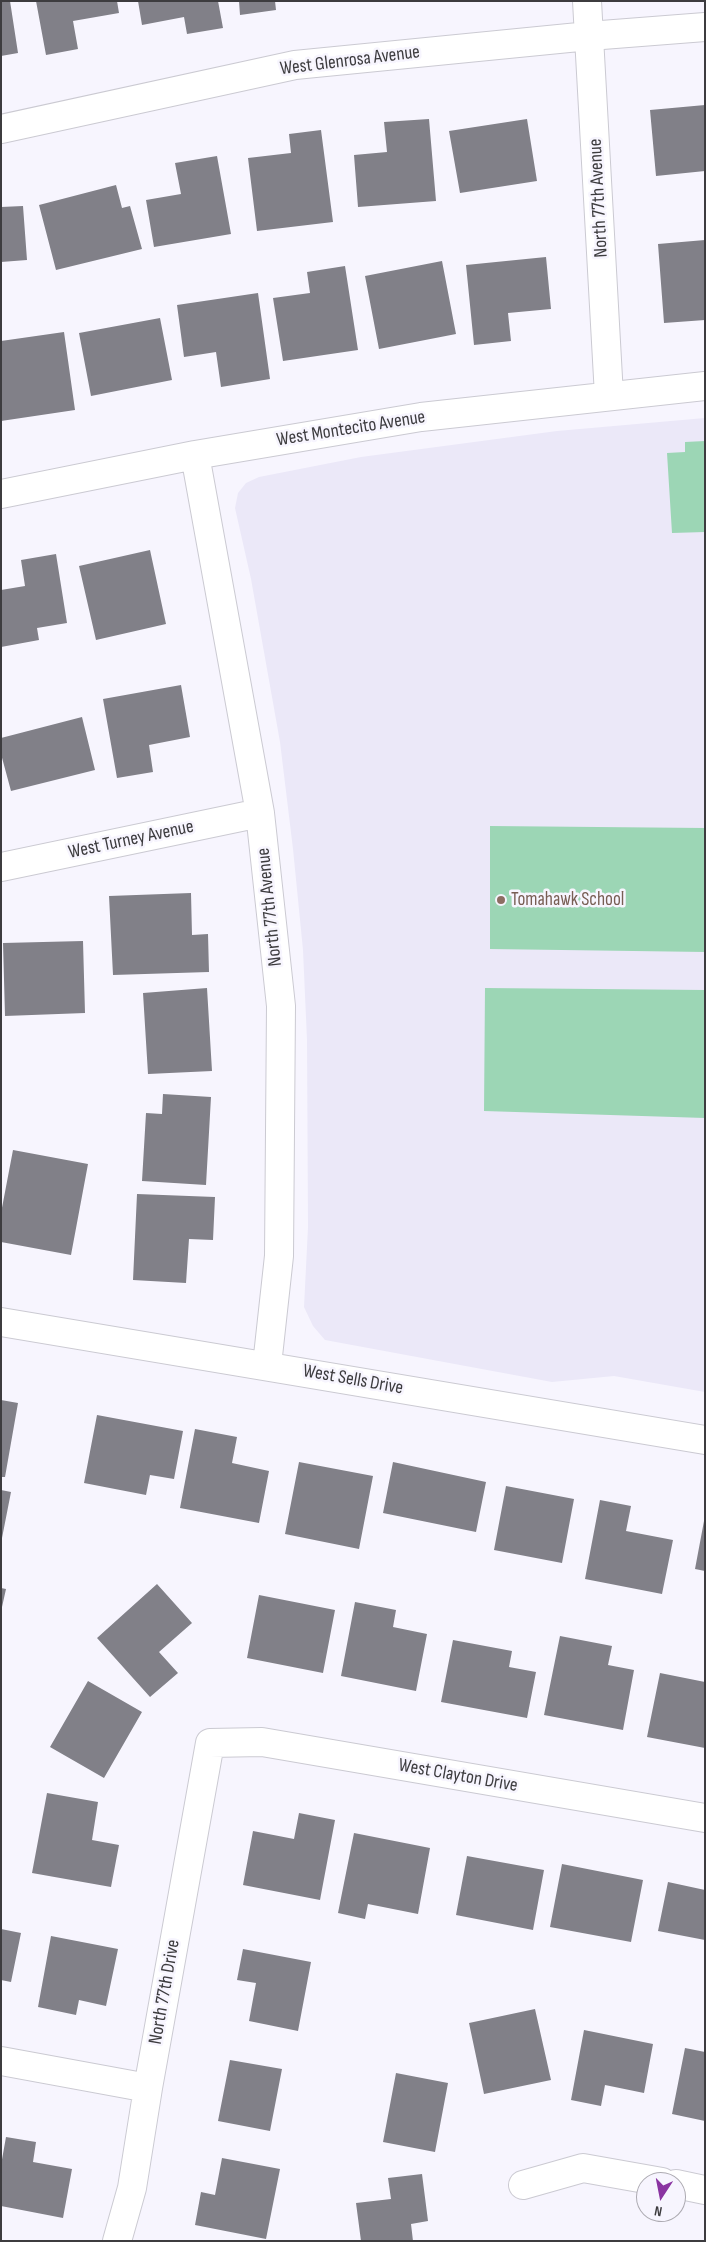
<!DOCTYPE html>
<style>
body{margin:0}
#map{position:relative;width:706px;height:2242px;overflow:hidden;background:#f7f5fe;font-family:"Sofia Sans Condensed",sans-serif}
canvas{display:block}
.frame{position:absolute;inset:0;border:2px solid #3d3c3f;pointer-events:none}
.north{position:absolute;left:636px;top:2172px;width:50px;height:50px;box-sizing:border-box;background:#f7f5fe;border:1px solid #adabb2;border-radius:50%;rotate:191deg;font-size:14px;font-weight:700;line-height:20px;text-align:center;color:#3d3c3f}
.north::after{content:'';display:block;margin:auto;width:18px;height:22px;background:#8a34a1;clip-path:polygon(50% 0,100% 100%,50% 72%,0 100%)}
</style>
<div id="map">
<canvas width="706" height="2242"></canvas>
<div class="frame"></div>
<div class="north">N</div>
</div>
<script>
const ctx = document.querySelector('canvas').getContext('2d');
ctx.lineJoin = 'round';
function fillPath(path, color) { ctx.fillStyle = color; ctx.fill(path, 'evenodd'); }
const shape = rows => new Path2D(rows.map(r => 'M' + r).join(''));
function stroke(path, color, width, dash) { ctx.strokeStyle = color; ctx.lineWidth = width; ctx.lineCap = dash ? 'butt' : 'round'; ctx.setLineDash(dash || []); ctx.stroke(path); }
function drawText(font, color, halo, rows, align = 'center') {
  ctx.font = font + ' "Sofia Sans Condensed",sans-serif'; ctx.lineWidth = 5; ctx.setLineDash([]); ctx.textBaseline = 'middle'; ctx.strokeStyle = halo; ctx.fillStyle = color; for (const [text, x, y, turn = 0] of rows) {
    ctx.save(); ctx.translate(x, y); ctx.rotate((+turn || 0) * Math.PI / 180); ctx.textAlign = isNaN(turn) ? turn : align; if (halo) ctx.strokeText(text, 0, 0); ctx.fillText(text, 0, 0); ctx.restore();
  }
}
fillPath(shape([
 [705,418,705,1392,614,1376,552,1382,325,1340,313,1326,304,1307,308,1227,307,1040,303,950,293,849,280,742,251,579,235,508,238,493,246,483,259,477,361,457,557,431]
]), '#ebe8f8');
fillPath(shape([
 [705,441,705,532,672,533,667,453,685,452,685,442],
 [490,826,705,828,705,952,490,949],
 [485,988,705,990,705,1118,484,1111]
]), '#9cd6b5');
fillPath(shape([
 [1,1,10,1,18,53,1,56],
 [36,1,117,1,119,13,73,21,78,49,46,55],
 [138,1,218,1,223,28,187,34,184,17,142,25],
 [239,1,275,1,276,10,240,15],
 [705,105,705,171,656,176,650,110],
 [429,119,436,201,358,207,354,155,387,152,384,122],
 [527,119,537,181,460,193,449,131],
 [321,130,333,222,257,231,248,158,291,153,289,134],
 [217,156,231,234,154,247,146,200,181,194,175,163],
 [116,185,122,208,130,206,142,249,56,270,39,205],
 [23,206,27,260,1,262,1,207],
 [705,240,705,320,664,323,658,244],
 [546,257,551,309,508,313,511,341,474,345,466,265],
 [442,261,456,334,379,349,365,276],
 [345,266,358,350,283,361,273,298,310,293,307,272],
 [258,293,270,379,221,387,216,352,184,357,177,305],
 [160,318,172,380,91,396,79,333],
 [64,332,75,410,1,421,1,341],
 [150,550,166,624,96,640,79,566],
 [56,554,67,623,37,628,39,640,1,647,1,590,25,586,21,560],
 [181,685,190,737,149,745,153,772,117,778,103,699],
 [82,717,95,770,11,791,1,754,1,738],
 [191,893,192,935,208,934,209,972,113,975,109,896],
 [83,941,85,1013,5,1016,3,943],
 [207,988,212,1071,148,1074,143,993],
 [163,1094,211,1097,206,1185,142,1181,146,1113,162,1114],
 [13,1150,88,1164,71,1255,1,1242,1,1213],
 [137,1194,215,1197,213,1240,189,1239,186,1283,133,1280],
 [1,1400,18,1403,5,1477,1,1477],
 [97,1415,183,1431,174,1479,150,1475,146,1495,84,1483],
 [195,1429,237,1437,232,1463,269,1471,259,1523,180,1508],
 [299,1462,373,1476,359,1549,285,1534],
 [393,1462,486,1482,476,1532,383,1513],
 [506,1486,574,1499,562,1563,494,1550],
 [1,1490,11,1492,2,1538,1,1538],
 [600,1500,631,1506,626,1531,673,1540,662,1594,585,1579],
 [704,1521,705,1522,705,1571,695,1569],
 [157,1584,192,1623,159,1652,178,1673,150,1697,97,1638],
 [1,1588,6,1589,2,1607,1,1607],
 [259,1595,335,1610,323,1673,247,1658],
 [355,1602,396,1610,393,1627,427,1634,416,1691,341,1676],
 [560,1636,612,1646,608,1665,634,1670,623,1730,544,1715],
 [453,1640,512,1651,509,1667,536,1672,527,1718,441,1702],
 [660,1673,705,1682,705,1748,647,1737],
 [88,1681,142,1712,104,1778,50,1747],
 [47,1793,98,1802,92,1840,119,1845,111,1887,32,1873],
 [299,1813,335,1820,320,1900,243,1885,253,1831,294,1839],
 [354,1833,430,1848,418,1914,368,1904,365,1919,338,1913],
 [467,1856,544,1870,533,1930,456,1915],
 [562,1864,643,1880,631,1942,550,1927],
 [668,1882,705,1890,705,1940,658,1931],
 [1,1929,21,1933,11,1982,1,1980],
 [51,1936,118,1949,106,2006,79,2000,76,2015,38,2007],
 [243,1949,311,1962,298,2031,249,2021,256,1983,237,1980],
 [535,2009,551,2080,484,2094,469,2023],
 [584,2030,653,2044,644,2093,605,2085,601,2106,571,2100],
 [685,2048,705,2052,705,2121,672,2114],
 [230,2060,282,2069,270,2131,218,2121],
 [396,2073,448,2083,435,2152,383,2142],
 [6,2137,36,2142,33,2162,72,2169,63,2218,1,2206,1,2165],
 [222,2158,280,2169,266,2239,195,2225,201,2192,215,2195],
 [422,2174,428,2221,411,2224,413,2241,361,2241,356,2203,391,2199,388,2178]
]), '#818088');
const street = shape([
 [587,1,609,396],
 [1,129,295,65,589,36,705,27],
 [195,455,260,813,281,1006,279,1256,267,1365],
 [1,494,195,455,421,417,705,386],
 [1,867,260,813],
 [1,1322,705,1440],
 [1,2061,148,2088],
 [676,2184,705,2190],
 [523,2185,583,2168,662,2182],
 [117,2241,132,2188,148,2088,210,1743,262,1742,705,1818]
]);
stroke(street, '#cbcad2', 30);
stroke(street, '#fff', 28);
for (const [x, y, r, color] of [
 [501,900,5,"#8d6e63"]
]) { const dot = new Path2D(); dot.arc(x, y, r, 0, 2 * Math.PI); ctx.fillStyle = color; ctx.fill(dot); stroke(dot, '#f7f5fe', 2); }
drawText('19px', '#3d3c3f', '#f7f5fe', [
 ["West Glenrosa Avenue",350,61,-7],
 ["North 77th Avenue",599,198,-93],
 ["West Montecito Avenue",351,429,-9],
 ["West Turney Avenue",131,840,-12],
 ["North 77th Avenue",270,907,-96],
 ["West Sells Drive",353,1380,10],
 ["West Clayton Drive",458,1776,10],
 ["North 77th Drive",165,1992,-80]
]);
drawText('19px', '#785e54', '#f7f5fe', [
 ["Tomahawk School",511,900]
], 'left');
</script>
